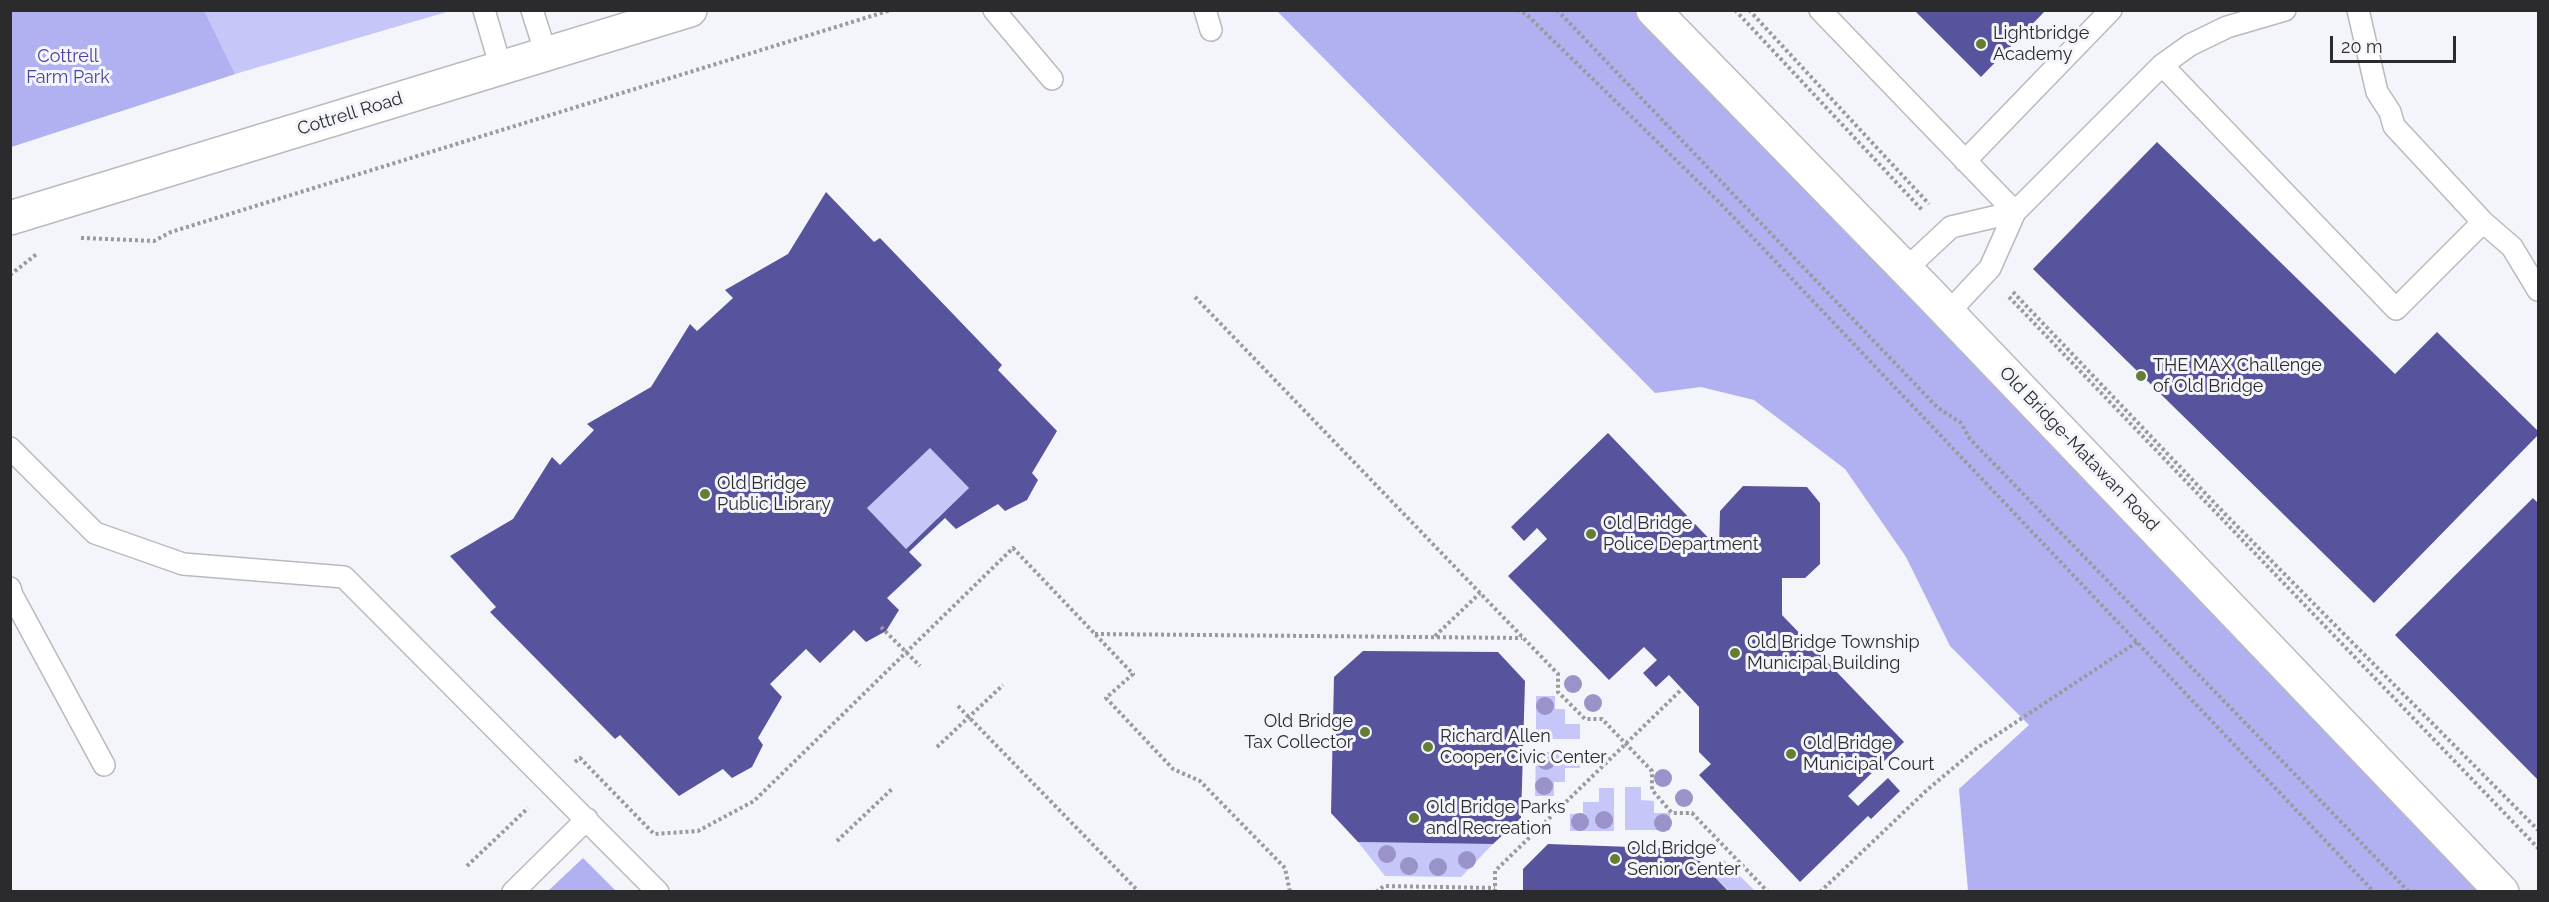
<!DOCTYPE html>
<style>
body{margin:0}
#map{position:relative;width:2549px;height:902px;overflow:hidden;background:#f4f5fb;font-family:Raleway,sans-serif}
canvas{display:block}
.frame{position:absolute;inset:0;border:12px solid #2b2b2e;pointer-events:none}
.scale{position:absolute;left:2330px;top:36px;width:126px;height:27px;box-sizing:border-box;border:3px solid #2b2b2e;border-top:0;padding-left:8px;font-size:18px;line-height:21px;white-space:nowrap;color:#2b2b2e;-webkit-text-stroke:4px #f4f5fb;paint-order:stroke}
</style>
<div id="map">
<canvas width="2549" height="902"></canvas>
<div class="frame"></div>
<div class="scale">20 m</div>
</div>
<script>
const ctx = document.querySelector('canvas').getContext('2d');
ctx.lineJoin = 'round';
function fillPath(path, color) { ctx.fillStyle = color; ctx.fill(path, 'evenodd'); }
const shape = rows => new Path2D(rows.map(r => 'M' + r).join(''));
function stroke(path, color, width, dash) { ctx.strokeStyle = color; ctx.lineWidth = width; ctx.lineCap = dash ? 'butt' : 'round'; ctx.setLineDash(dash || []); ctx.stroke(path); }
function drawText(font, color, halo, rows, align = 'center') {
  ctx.font = font + ' Raleway,sans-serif'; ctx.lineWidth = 6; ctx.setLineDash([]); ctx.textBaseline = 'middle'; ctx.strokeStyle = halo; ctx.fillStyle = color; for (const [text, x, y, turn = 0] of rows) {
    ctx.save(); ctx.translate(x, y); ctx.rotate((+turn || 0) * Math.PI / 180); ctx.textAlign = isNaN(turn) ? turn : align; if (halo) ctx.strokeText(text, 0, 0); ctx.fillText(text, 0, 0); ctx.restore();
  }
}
fillPath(shape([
 [10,11,450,11,235,74,11,147],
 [930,448,969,488,906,549,867,508],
 [1536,696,1555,696,1555,709,1565,709,1565,724,1580,724,1580,739,1536,739],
 [1536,753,1580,753,1580,768,1565,768,1565,782,1554,782,1554,796,1535,796],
 [1625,787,1641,787,1641,800,1654,801,1654,813,1670,813,1670,830,1625,830],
 [1599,788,1614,788,1614,831,1570,831,1570,814,1583,813,1583,802,1599,802],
 [1358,842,1493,844,1461,877,1385,876],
 [1724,860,1755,891,1729,891,1711,873]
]), '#c6c7f8');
fillPath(shape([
 [10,11,204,11,235,74,11,147],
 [1277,11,1653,11,2502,891,1968,891,1959,789,2029,725,1950,646,1906,557,1845,469,1754,400,1701,387,1655,393],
 [583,858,616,891,548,891]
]), '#b1b1f2');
fillPath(shape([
 [1914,10,2046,10,1981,77],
 [2157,142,2395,374,2437,332,2538,431,2538,435,2374,603,2033,269],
 [826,192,874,242,880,238,1002,365,998,370,1057,431,1032,473,1038,480,1027,500,1005,511,998,504,956,529,945,518,909,552,922,565,887,598,899,610,886,631,866,642,854,630,820,663,806,649,770,684,782,697,758,738,763,745,752,767,732,778,723,769,679,796,620,735,615,739,490,612,496,607,450,556,513,519,552,457,560,465,594,430,587,424,651,387,690,324,697,331,733,298,725,290,788,254],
 [930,448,969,488,906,549,867,508],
 [1608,433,1719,549,1720,511,1743,486,1807,487,1820,503,1820,564,1805,578,1782,578,1782,615,1904,742,1848,796,1858,806,1888,778,1900,791,1871,819,1868,816,1800,882,1699,775,1711,764,1699,752,1699,707,1669,675,1656,687,1643,673,1657,660,1644,647,1609,680,1508,576,1547,539,1537,528,1524,541,1511,527],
 [2533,498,2538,503,2538,780,2395,635],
 [1363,651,1498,652,1525,681,1521,818,1493,844,1358,842,1331,813,1334,677],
 [1548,844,1688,849,1729,892,1523,892,1523,869]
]), '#57539c');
const lane = shape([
 [484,10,501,68],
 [532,10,546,54],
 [994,10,1052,79],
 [1205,10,1211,30],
 [1820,10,2015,212],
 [2358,10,2377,92,2390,112,2394,126,2483,222,2512,247,2538,290],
 [2162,65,2396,309,2483,222],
 [1965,161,2111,10],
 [1906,269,1951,227,2015,212],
 [1948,313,1990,268,2015,212,2162,65,2190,45,2227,27,2285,10],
 [10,448,95,533,183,564,344,577,658,892],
 [10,588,12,595,104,765],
 [513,892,587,819]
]);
const secondary = shape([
 [1653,10,1931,295,2502,892],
 [10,218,690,10]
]);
stroke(lane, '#b9bac0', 24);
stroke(secondary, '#b9bac0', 36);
stroke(shape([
 [1517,10,1526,14,1718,201,2374,892],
 [1557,10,1937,407,1961,423,1970,439,2409,892],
 [1735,10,1923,211],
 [1749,10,1929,204],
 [81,238,154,241,171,232,891,10],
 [10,275,38,253],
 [2013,292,2226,515,2538,830],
 [1195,297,1558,674,1558,692,1585,719,1602,719,1652,771,1652,790,1672,813,1692,813,1768,892],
 [2009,297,2538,848],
 [881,627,920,666],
 [1095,634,1522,638],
 [1435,636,1480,593],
 [958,706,1139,892],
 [937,747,1003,685],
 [575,762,580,758,654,834,698,831,754,801,1013,548,1133,674,1106,698,1173,769,1200,781,1285,868,1290,892],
 [837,841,893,788],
 [467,866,528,808],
 [1376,892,1384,886,1495,888],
 [1495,892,1495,871,1682,689],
 [1820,892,1927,790,1977,748,2137,642]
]), '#99999e', 4, [3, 3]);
stroke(lane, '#fff', 21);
stroke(secondary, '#fff', 33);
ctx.fillStyle = '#9993c9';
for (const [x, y] of [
 [1573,684],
 [1593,703],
 [1545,706],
 [1546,761],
 [1663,778],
 [1544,786],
 [1684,798],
 [1604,820],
 [1580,822],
 [1663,823],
 [1387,854],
 [1467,860],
 [1409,866],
 [1438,867]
]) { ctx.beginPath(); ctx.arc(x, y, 9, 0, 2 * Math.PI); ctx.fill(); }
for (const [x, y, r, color] of [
 [1981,44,6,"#647f33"],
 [2141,376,6,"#647f33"],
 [705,494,6,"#647f33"],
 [1591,534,6,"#647f33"],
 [1735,653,6,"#647f33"],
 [1365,732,6,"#647f33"],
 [1428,747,6,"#647f33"],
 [1791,754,6,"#647f33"],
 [1414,818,6,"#647f33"],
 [1615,859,6,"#647f33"]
]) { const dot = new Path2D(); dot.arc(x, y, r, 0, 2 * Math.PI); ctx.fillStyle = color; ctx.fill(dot); stroke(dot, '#f4f5fb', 2); }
drawText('18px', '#2b2b2e', '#f4f5fb', [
 ["Lightbridge",1993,34],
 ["Academy",1993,55],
 ["THE MAX Challenge",2153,366],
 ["of Old Bridge",2153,387],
 ["Old Bridge",717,484],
 ["Public Library",717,505],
 ["Old Bridge",1603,524],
 ["Police Department",1603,545],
 ["Old Bridge Township",1747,643],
 ["Municipal Building",1747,664],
 ["Old Bridge",1353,722,"right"],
 ["Tax Collector",1353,743,"right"],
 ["Richard Allen",1440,737],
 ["Cooper Civic Center",1440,758],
 ["Old Bridge",1803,744],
 ["Municipal Court",1803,765],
 ["Old Bridge Parks",1426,808],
 ["and Recreation",1426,829],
 ["Old Bridge",1627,849],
 ["Senior Center",1627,870]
], 'left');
drawText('18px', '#4e43a0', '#f4f5fb', [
 ["Cottrell",68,57],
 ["Farm Park",68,78]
]);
drawText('18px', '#2b2b2e', '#f4f5fb', [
 ["Cottrell Road",350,114,-17],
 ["Old Bridge-Matawan Road",2079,449,46]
]);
</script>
